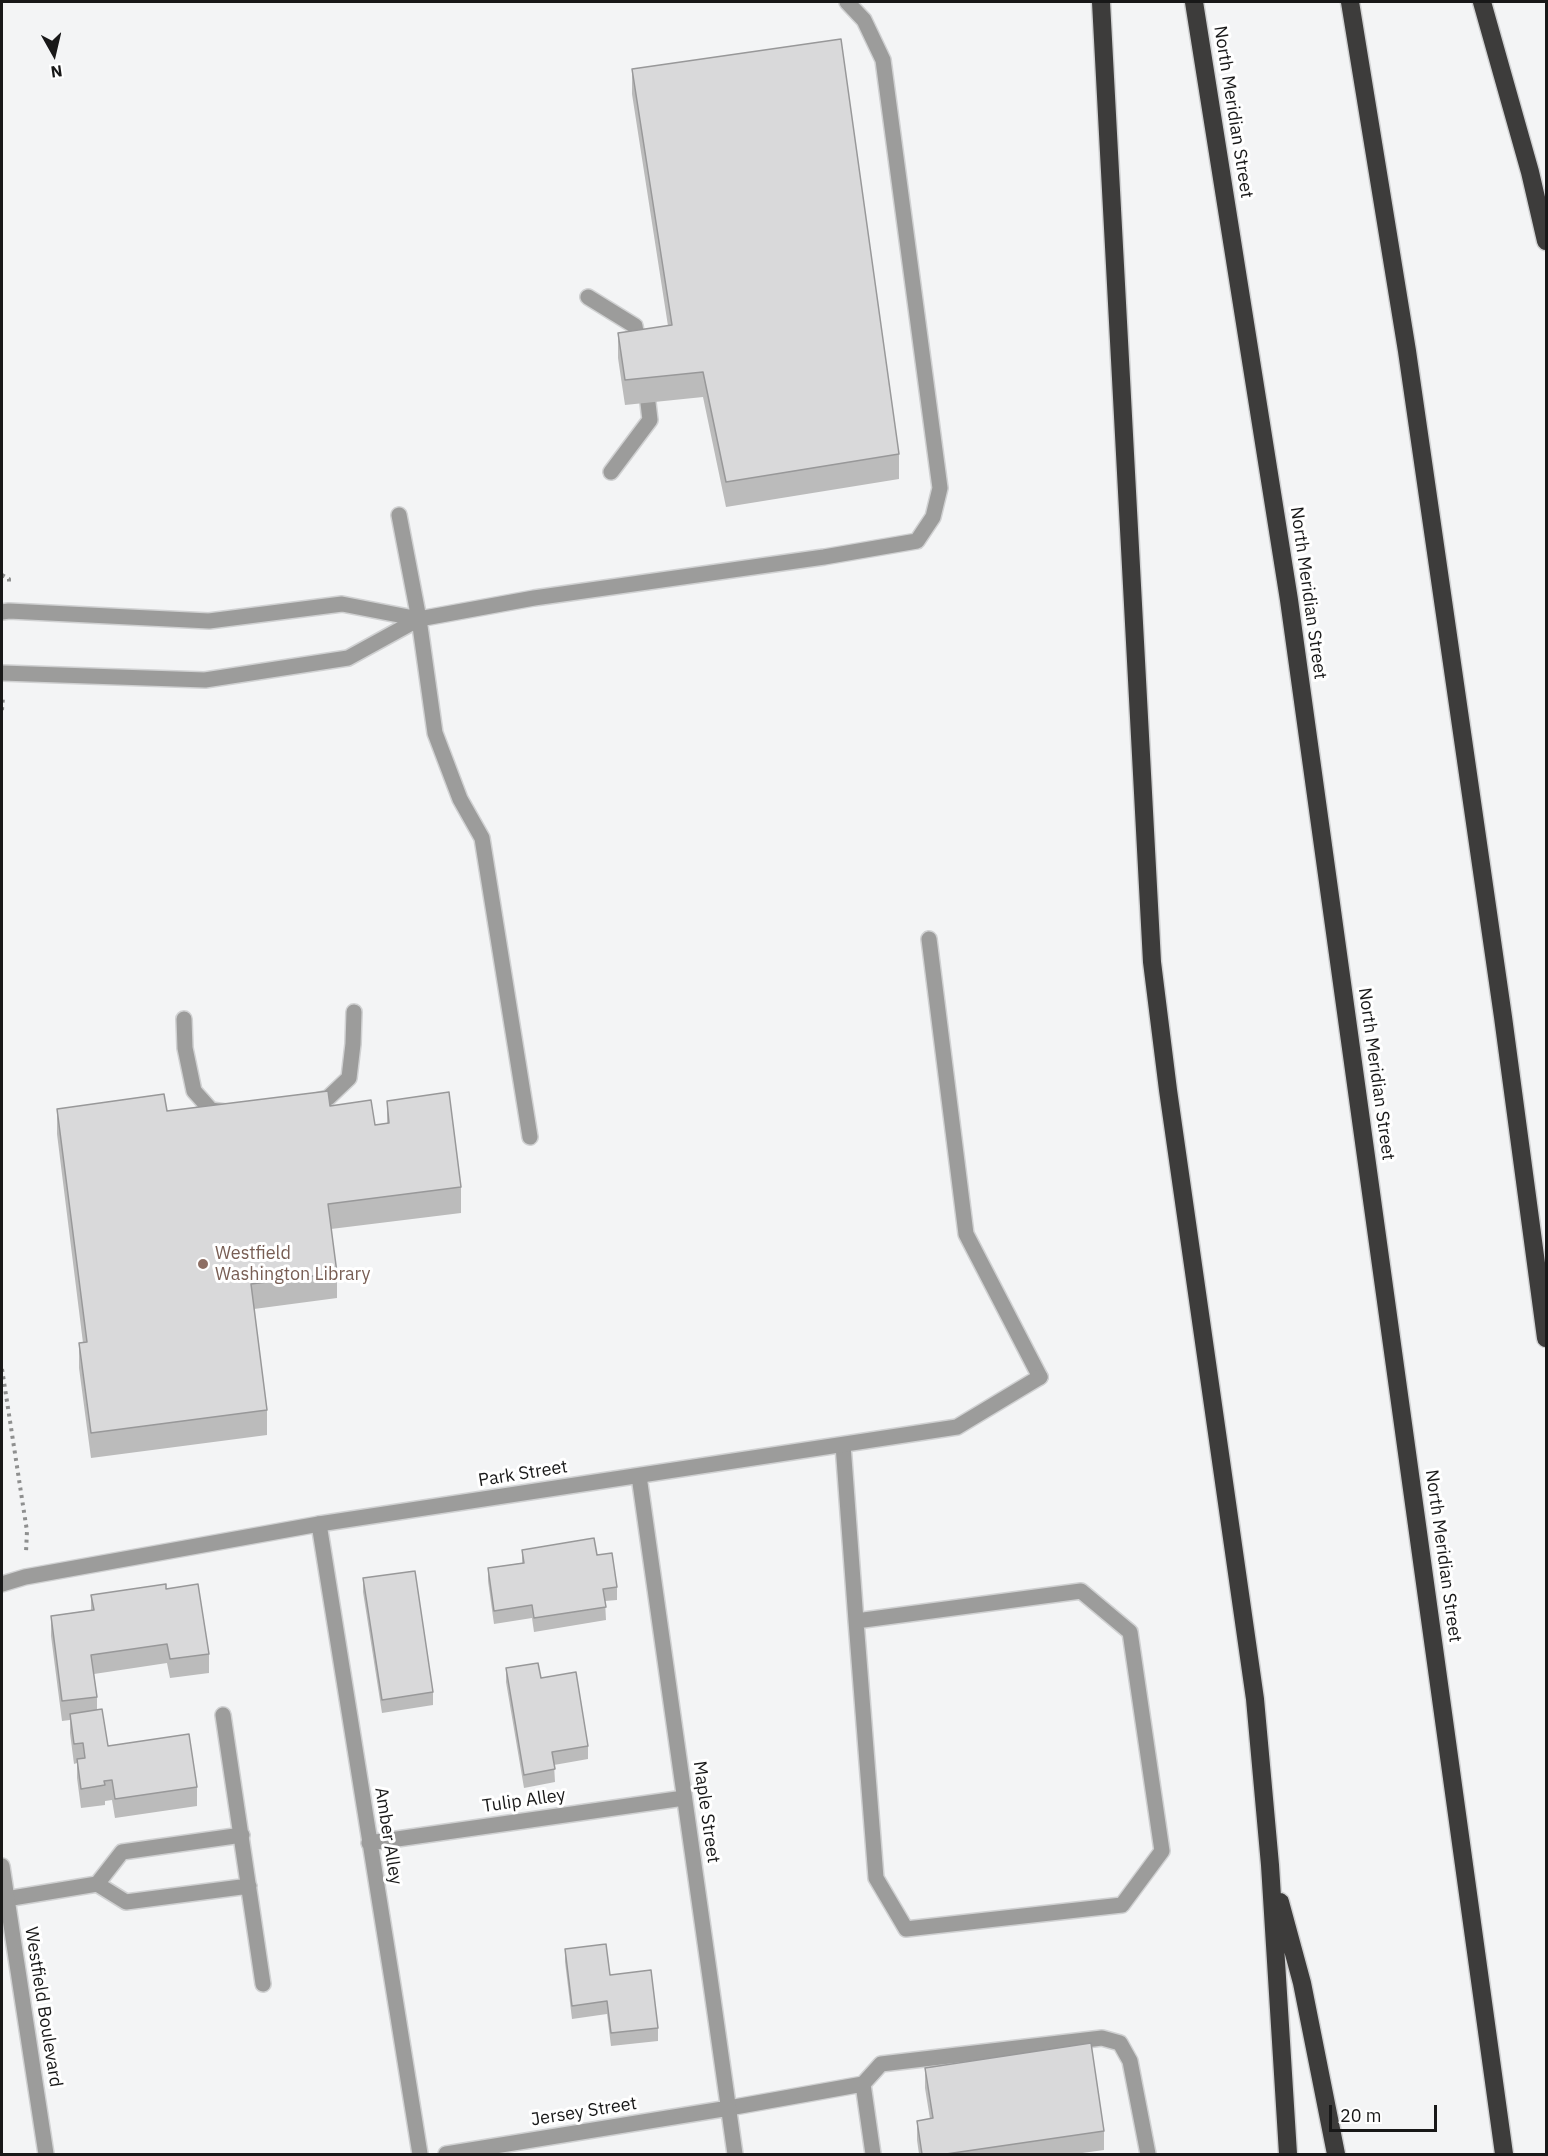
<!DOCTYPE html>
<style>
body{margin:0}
#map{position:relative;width:1548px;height:2156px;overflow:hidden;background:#f3f4f5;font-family:"IBM Plex Sans",sans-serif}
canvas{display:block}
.frame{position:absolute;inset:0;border:3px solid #181818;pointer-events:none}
.north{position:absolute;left:24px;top:24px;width:60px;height:60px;-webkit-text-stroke:4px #fff;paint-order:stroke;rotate:172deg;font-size:16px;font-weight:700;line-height:24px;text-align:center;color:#181818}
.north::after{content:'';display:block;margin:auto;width:21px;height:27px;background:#181818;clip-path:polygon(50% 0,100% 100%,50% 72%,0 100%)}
.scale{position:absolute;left:1329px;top:2105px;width:108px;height:27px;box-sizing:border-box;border:3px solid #181818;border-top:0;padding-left:8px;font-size:18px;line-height:21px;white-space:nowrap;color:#181818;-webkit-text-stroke:4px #fff;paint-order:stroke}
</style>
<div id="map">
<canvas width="1548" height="2156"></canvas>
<div class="frame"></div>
<div class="north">N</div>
<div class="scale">20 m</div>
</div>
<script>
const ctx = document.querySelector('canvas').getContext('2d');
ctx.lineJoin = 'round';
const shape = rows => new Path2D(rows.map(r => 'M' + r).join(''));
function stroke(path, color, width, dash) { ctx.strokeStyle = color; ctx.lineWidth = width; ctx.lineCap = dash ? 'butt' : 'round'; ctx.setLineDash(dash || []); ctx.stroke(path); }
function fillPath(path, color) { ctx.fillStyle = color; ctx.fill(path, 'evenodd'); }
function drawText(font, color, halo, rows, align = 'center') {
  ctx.font = font + ' "IBM Plex Sans",sans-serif'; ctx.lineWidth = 6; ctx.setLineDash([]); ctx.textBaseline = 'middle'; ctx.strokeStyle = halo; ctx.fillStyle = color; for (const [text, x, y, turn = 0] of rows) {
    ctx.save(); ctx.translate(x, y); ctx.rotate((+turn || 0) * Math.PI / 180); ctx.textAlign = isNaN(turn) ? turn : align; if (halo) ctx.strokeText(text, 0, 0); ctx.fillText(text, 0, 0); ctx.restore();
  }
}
const service = shape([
 [588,297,635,326,639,349],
 [611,472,650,420,648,403],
 [399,515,419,619,435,733,460,799,482,838,530,1137],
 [2,612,9,611,209,621,342,604,419,619],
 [2,673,205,680,348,658,419,619,534,598,824,557,917,541,933,517,940,488,883,60,864,20,847,2],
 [929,939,966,1234,1040,1377],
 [184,1019,185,1048,194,1091,211,1110,225,1112],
 [310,1103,328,1098,349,1078,353,1044,354,1012],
 [843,1445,856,1621,876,1878,906,1929,1122,1905,1162,1851,1130,1632,1081,1591,856,1621],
 [319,1524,420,2154],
 [223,1715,263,1984],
 [369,1843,684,1798],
 [97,1884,122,1852,242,1835],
 [6,1899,97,1884,126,1902,249,1886],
 [863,2084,873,2154],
 [729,2108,863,2084,881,2064,1102,2038,1120,2043,1130,2061,1148,2154]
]);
const minor = shape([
 [639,1476,735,2154],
 [2,1584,25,1577,319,1524,957,1427,1040,1377],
 [446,2154,729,2108]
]);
const tertiary = shape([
 [2,1866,46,2154]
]);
const motorway = shape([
 [1101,2,1152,962,1168,1090,1255,1699,1270,1865,1288,2154],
 [1194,2,1289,600,1504,2154],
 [1350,2,1407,351,1503,1017,1546,1338],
 [1482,2,1530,172,1546,241],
 [1280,1902,1302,1983,1336,2154]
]);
stroke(service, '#d0d1d2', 18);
stroke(minor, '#d0d1d2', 18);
stroke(tertiary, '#d0d1d2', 18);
stroke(motorway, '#d0d1d2', 21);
stroke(shape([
 [2,575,9,579,9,585],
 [2,710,3,697],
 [2,1369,24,1512,27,1531,26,1552]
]), '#8e8f8f', 4, [3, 4.5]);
stroke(service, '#9c9c9b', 15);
stroke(minor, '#9c9c9b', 15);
stroke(tertiary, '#9c9c9b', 15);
stroke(motorway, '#3d3c3b', 18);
fillPath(shape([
 [632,69,899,454,899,479,726,507,703,397,625,405,618,358,618,333,668,326,632,94],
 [387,1101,461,1187,461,1213,331,1229,337,1273,337,1298,254,1309,267,1410,267,1435,91,1458,79,1368,79,1343,83,1343,57,1134,57,1109,167,1111,330,1106,375,1125,387,1123],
 [522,1550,597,1555,617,1587,617,1600,605,1601,606,1620,534,1632,532,1618,494,1624,488,1581,488,1568,522,1563],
 [363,1578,433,1692,433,1705,382,1713,363,1592],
 [166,1589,209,1654,209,1673,170,1678,167,1663,94,1674,97,1697,97,1709,108,1746,197,1787,197,1806,115,1818,112,1800,105,1801,105,1805,81,1808,77,1778,77,1763,74,1764,70,1733,70,1720,62,1721,51,1636,51,1616,91,1610,91,1595],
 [506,1668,541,1678,588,1746,588,1759,554,1765,555,1782,524,1788,506,1682],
 [565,1949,610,1975,658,2028,658,2041,611,2046,607,2014,572,2019,565,1962],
 [925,2068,1104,2131,1104,2150,1075,2154,919,2154,917,2140,917,2121,930,2119,925,2088]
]), '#bbb');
const building = shape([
 [841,39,899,454,726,482,703,372,625,380,618,333,672,325,632,69,841,39],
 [328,1091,330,1106,371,1100,375,1125,389,1123,387,1101,449,1092,461,1187,328,1204,337,1273,251,1284,267,1410,91,1433,79,1343,87,1342,57,1109,164,1094,167,1111,328,1091],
 [594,1538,597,1555,612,1553,617,1587,603,1589,606,1607,534,1618,532,1605,494,1611,488,1568,524,1563,522,1550,594,1538],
 [415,1571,433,1692,382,1700,363,1578,415,1571],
 [166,1584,166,1589,198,1584,209,1654,170,1659,167,1644,91,1655,97,1697,62,1701,51,1616,94,1610,91,1595,166,1584],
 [538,1663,541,1678,576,1672,588,1746,552,1752,555,1769,524,1775,506,1668,538,1663],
 [102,1709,108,1746,189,1734,197,1787,115,1799,112,1780,104,1781,105,1785,81,1789,77,1759,85,1758,83,1743,74,1744,70,1714,102,1709],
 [606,1944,610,1975,651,1970,658,2028,611,2033,607,2001,572,2006,565,1949,606,1944],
 [1091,2043,1104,2131,946,2154,922,2154,917,2121,933,2118,925,2068,1091,2043]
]);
fillPath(building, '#d9d9da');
stroke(building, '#989899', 1.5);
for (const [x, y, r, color] of [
 [203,1264,6,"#8d6e63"]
]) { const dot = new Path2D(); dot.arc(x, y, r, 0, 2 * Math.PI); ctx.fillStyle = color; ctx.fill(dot); stroke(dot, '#fff', 2); }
drawText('18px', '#181818', '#fff', [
 ["North Meridian Street",1233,112,81],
 ["North Meridian Street",1308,593,82],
 ["North Meridian Street",1376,1074,82],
 ["Park Street",523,1474,-9],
 ["North Meridian Street",1443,1556,82],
 ["Tulip Alley",524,1801,-8],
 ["Maple Street",706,1812,82],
 ["Amber Alley",388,1836,81],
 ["Westfield Boulevard",43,2007,81],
 ["Jersey Street",584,2112,-9]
]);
drawText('18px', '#785e54', '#fff', [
 ["Westfield",215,1254],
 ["Washington Library",215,1275]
], 'left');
</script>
